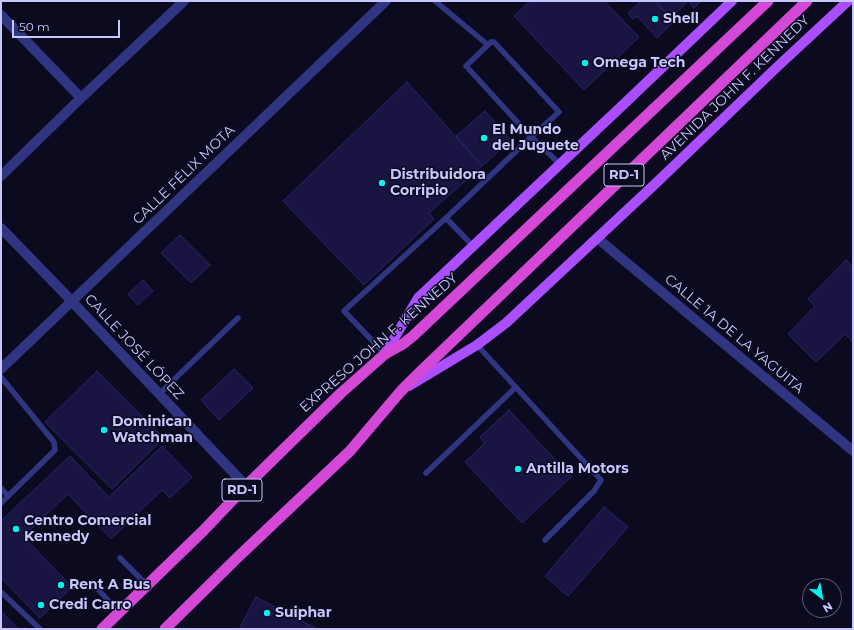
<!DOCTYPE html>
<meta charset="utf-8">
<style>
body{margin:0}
#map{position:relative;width:854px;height:630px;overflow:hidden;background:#0b0a1e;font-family:Montserrat,sans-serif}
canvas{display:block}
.frame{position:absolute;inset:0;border:2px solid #c7c7ff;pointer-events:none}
.north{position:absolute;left:802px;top:578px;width:40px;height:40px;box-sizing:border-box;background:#0b0a1e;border:1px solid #565678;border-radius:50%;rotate:149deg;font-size:11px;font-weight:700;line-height:16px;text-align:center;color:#c7c7ff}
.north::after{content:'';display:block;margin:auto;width:14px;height:18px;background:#00f2f1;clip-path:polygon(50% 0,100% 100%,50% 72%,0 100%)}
.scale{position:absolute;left:12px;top:20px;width:108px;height:18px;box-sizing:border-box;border:2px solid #c7c7ff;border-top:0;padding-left:5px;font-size:12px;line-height:14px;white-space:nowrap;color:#c7c7ff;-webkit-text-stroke:3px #0b0a1e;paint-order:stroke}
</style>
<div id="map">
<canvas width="854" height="630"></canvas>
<div class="frame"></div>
<div class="north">N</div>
<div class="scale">50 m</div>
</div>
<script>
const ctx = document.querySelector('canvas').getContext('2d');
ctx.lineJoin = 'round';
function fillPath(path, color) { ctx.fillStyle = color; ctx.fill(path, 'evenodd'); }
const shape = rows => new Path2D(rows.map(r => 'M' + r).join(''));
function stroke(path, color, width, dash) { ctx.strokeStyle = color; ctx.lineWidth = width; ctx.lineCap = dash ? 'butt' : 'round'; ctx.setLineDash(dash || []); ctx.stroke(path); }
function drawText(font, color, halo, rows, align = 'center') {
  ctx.font = font + ' Montserrat,sans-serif'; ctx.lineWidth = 3; ctx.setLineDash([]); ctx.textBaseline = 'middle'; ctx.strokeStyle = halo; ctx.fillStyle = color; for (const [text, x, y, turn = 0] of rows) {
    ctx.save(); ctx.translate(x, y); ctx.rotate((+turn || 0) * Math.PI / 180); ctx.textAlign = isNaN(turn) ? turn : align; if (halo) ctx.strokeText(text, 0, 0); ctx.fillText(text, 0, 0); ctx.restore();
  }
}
const building = shape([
 [530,1,604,1,639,37,584,90,514,16,530,1],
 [641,1,655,1,674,21,657,38,637,16,633,19,628,13,641,1],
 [655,1,701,1,694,8,688,1,671,18,655,1],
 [407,82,482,166,429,213,434,219,364,285,283,201,407,82],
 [485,111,511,140,482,166,456,136,485,111],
 [180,235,210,265,191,283,161,253,180,235],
 [846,260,853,267,853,342,845,334,816,362,788,334,815,306,808,299,846,260],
 [143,280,153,291,138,305,128,294,143,280],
 [234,369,253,388,219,420,201,400,234,369],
 [97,371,164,438,112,489,45,422,97,371],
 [509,410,571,477,522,523,465,462,485,443,480,437,509,410],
 [162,446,192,477,170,498,162,490,111,539,68,494,23,536,72,587,40,618,1,578,1,521,70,456,109,497,162,446],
 [604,507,628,527,568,596,545,576,604,507],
 [256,597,317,629,239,629,256,597],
 [1,611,18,629,1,629,1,611]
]);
fillPath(building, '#191441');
stroke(building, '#2b246f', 1);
stroke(shape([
 [435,1,488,45],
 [446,218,473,246],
 [477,345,601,480,594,491,545,540],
 [385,354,344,311,446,218,531,137,559,112,494,42,491,42,466,66,531,137,560,164],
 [1,377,54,442,55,450,1,503],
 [159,394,238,318],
 [426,473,516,387],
 [1,488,8,496],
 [120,558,147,585],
 [92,583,119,612],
 [1,592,40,629]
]), '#303582', 5.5);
stroke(shape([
 [1,15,81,98],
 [1,176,81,98,184,1],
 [1,228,64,293,246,486],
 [597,238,853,451],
 [1,369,386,1]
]), '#303582', 10);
stroke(shape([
 [385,354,418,298,625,103,732,1],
 [409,386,477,345,506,323,654,185,776,68,848,1]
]), '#aa4eff', 10);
stroke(shape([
 [102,629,203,531,246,486,341,393,385,354,403,344,413,336,768,1],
 [165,629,238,557,350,451,401,391,417,375,807,1]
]), '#d448d8', 11);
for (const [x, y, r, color] of [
 [655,19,4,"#00f2f1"],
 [585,63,4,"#00f2f1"],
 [484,138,4,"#00f2f1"],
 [382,183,4,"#00f2f1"],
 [104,430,4,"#00f2f1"],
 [518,469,4,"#00f2f1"],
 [16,529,4,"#00f2f1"],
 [61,585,4,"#00f2f1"],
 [41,605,4,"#00f2f1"],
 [267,613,4,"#00f2f1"]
]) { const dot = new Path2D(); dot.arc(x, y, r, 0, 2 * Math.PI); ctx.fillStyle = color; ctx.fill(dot); stroke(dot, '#0b0a1e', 1.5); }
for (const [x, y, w] of [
 [624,175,40],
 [242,490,40]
]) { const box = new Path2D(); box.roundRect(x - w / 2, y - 11, w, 22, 3); ctx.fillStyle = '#0b0a1e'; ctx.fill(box); stroke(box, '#c7c7ff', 1); }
drawText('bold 13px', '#c7c7ff', null, [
 ["RD-1",624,175],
 ["RD-1",242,490]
]);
drawText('bold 14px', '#c7c7ff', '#0b0a1e', [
 ["Shell",663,19],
 ["Omega Tech",593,63],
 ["El Mundo",492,130],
 ["del Juguete",492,146],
 ["Distribuidora",390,175],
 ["Corripio",390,191],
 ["Dominican",112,422],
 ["Watchman",112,438],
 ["Antilla Motors",526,469],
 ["Centro Comercial",24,521],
 ["Kennedy",24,537],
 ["Rent A Bus",69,585],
 ["Credi Carro",49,605],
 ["Suiphar",275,613]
], 'left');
drawText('14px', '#c7c7ff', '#0b0a1e', [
 ["AVENIDA JOHN F. KENNEDY",735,88,-44],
 ["CALLE FÉLIX MOTA",184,175,-44],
 ["CALLE 1A DE LA YAGUITA",734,334,40],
 ["EXPRESO JOHN F. KENNEDY",379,343,-41],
 ["CALLE JOSÉ LÓPEZ",134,347,47]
]);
</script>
